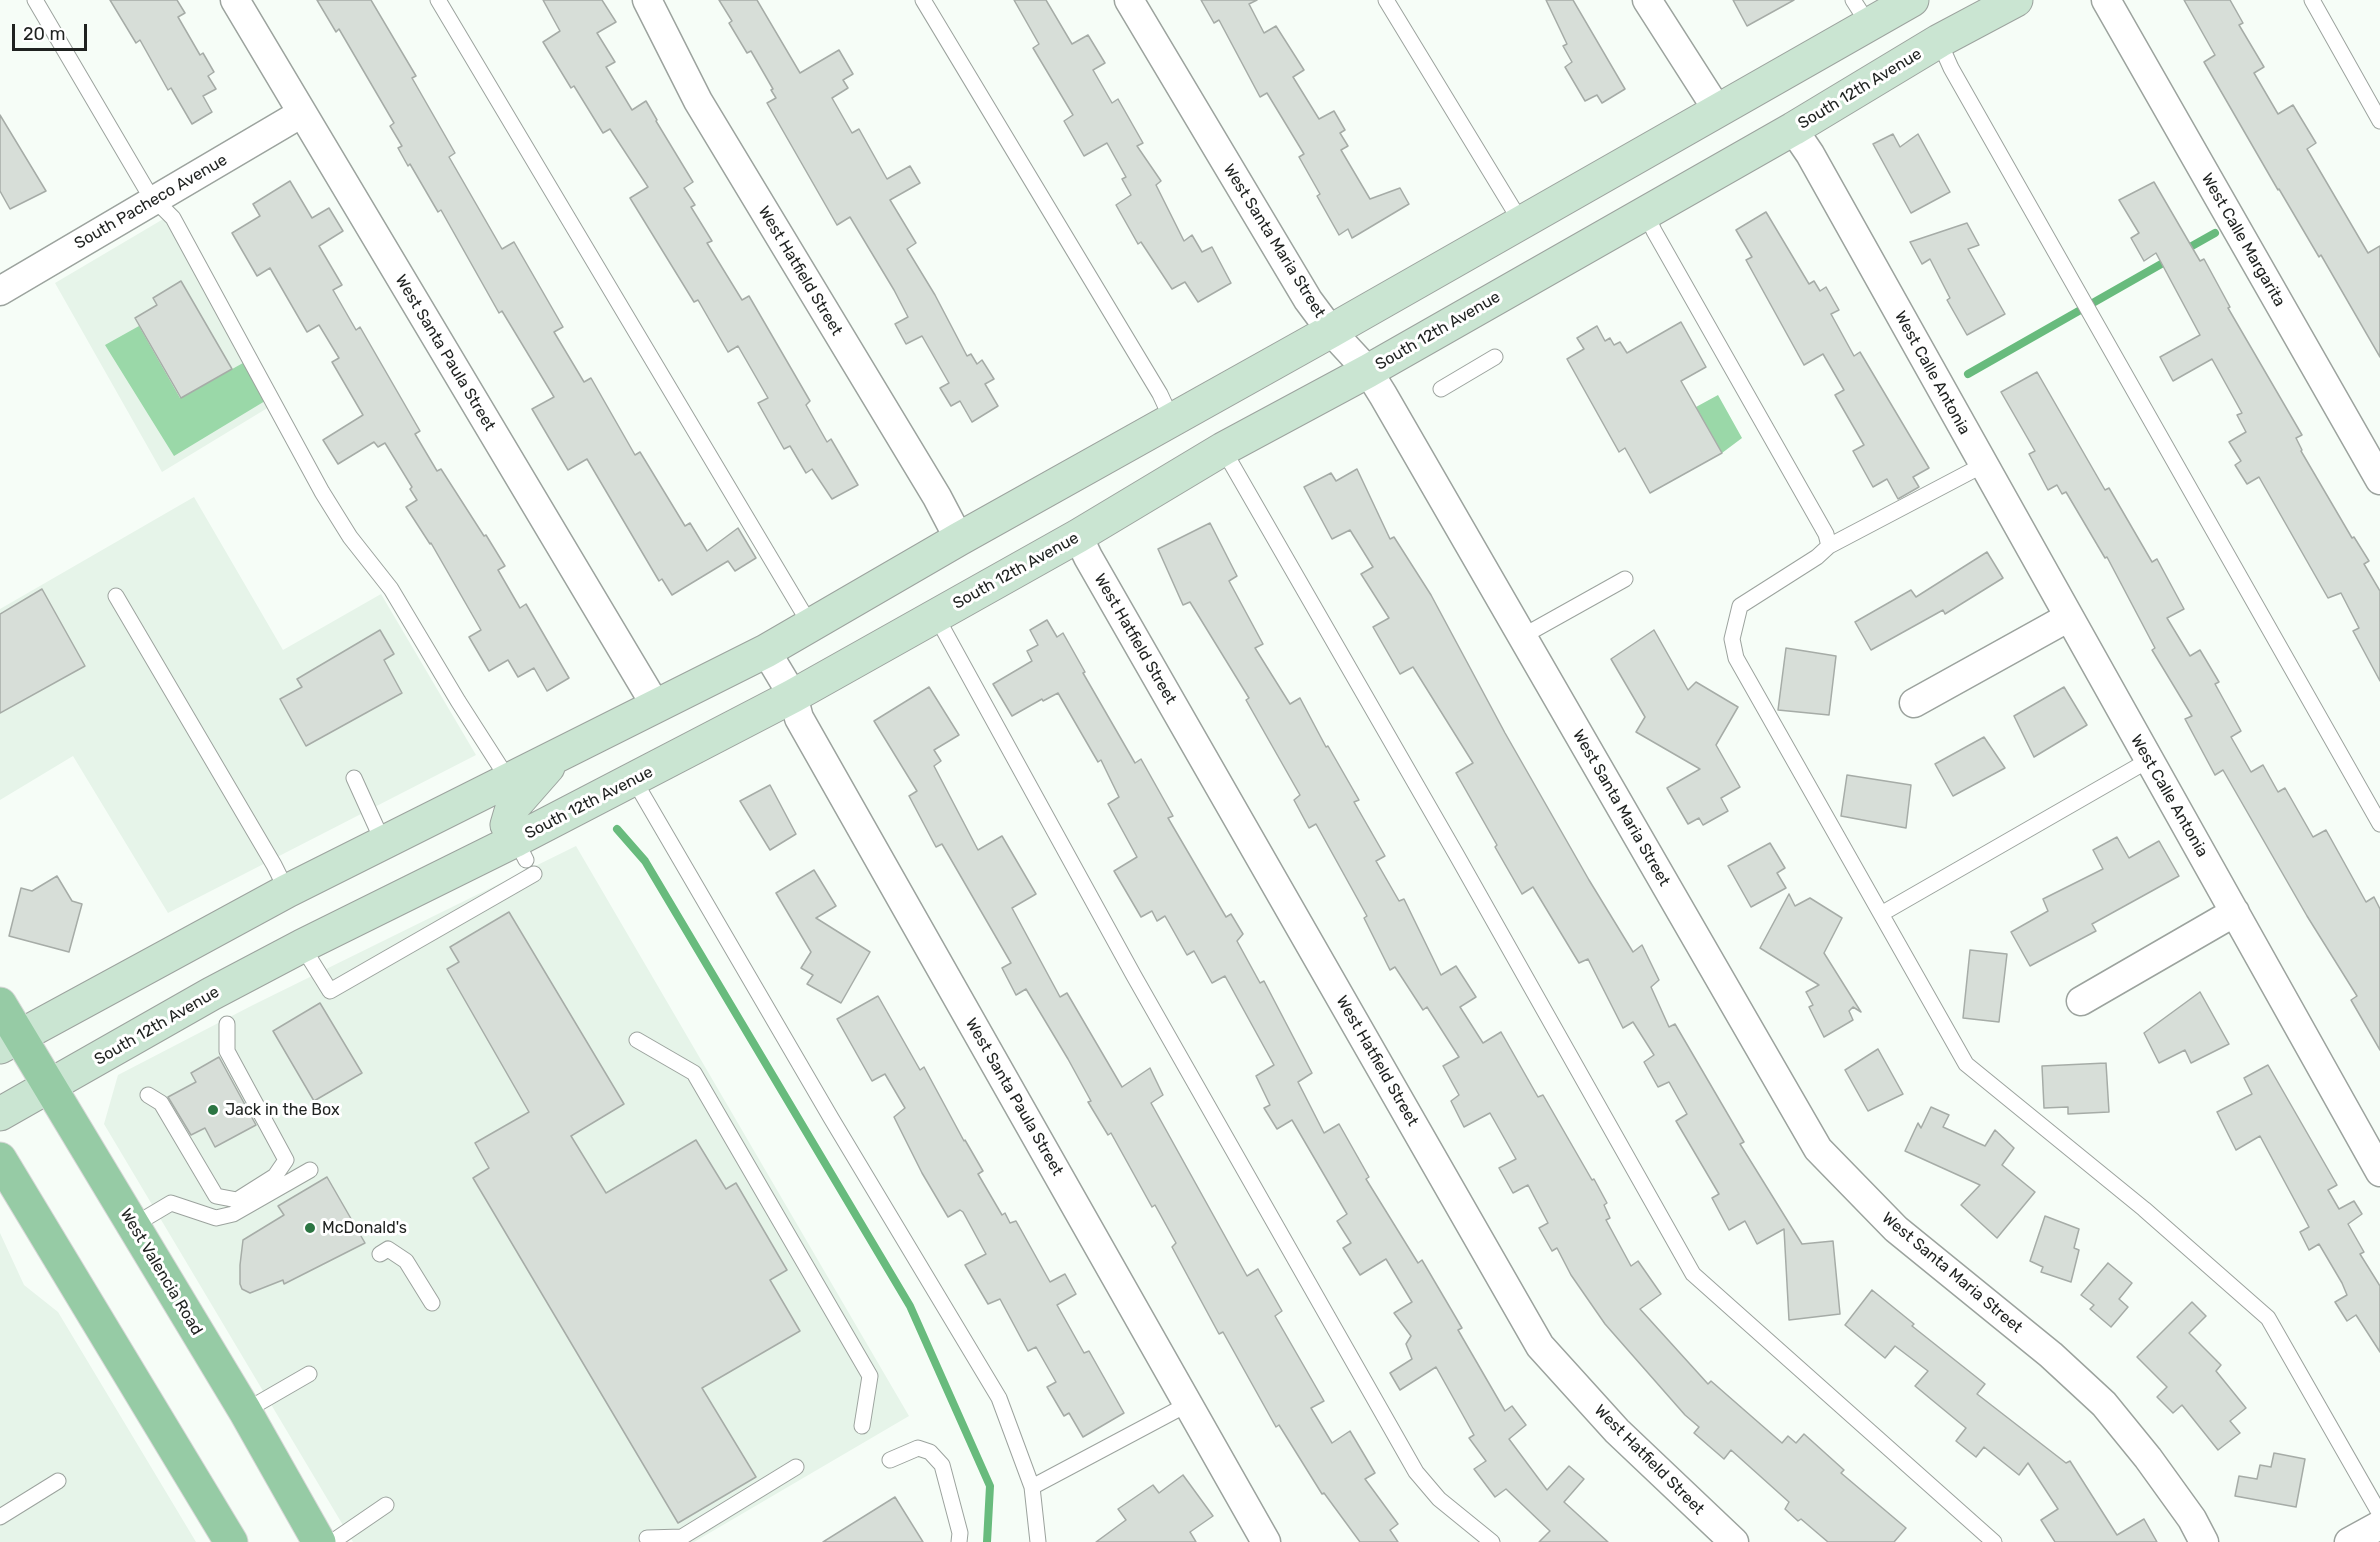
<!DOCTYPE html>
<style>
body{margin:0}
#map{position:relative;width:2380px;height:1542px;overflow:hidden;background:#f6fdf7;font-family:Rubik,sans-serif}
canvas{display:block}
.scale{position:absolute;left:12px;top:24px;width:75px;height:27px;box-sizing:border-box;border:3px solid #1f2220;border-top:0;padding-left:8px;font-size:18px;line-height:21px;white-space:nowrap;color:#1f2220;-webkit-text-stroke:4px #fff;paint-order:stroke}
</style>
<div id="map">
<canvas width="2380" height="1542"></canvas>
<div class="scale">20 m</div>
</div>
<script>
const ctx = document.querySelector('canvas').getContext('2d');
ctx.lineJoin = 'round';
function fillPath(path, color) { ctx.fillStyle = color; ctx.fill(path, 'evenodd'); }
const shape = rows => new Path2D(rows.map(r => 'M' + r).join(''));
function stroke(path, color, width, dash) { ctx.strokeStyle = color; ctx.lineWidth = width; ctx.lineCap = dash ? 'butt' : 'round'; ctx.setLineDash(dash || []); ctx.stroke(path); }
function drawText(font, color, halo, rows, align = 'center') {
  ctx.font = font + ' Rubik,sans-serif'; ctx.lineWidth = 6; ctx.setLineDash([]); ctx.textBaseline = 'middle'; ctx.strokeStyle = halo; ctx.fillStyle = color; for (const [text, x, y, turn = 0] of rows) {
    ctx.save(); ctx.translate(x, y); ctx.rotate((+turn || 0) * Math.PI / 180); ctx.textAlign = isNaN(turn) ? turn : align; if (halo) ctx.strokeText(text, 0, 0); ctx.fillText(text, 0, 0); ctx.restore();
  }
}
fillPath(shape([
 [165,218,274,404,162,472,55,283],
 [194,497,283,650,381,594,476,755,168,913,73,756,0,800,0,609],
 [576,846,909,1416,694,1542,353,1542,104,1124,118,1075,253,1005],
 [0,1233,24,1285,58,1312,196,1542,0,1542]
]), '#e6f4e9');
fillPath(shape([
 [139,326,180,398,243,363,265,401,174,456,105,345],
 [1718,395,1742,438,1722,453,1696,407]
]), '#9ad8a8');
stroke(shape([
 [2183,251,2215,233],
 [1968,374,2170,259],
 [617,829,645,861,910,1306,990,1486,987,1542]
]), '#68bb7d', 8);
const building = shape([
 [110,0,177,0,185,13,178,17,200,55,203,53,214,72,208,76,216,89,203,96,212,112,192,124,171,88,168,90,140,40,136,43,110,0],
 [317,0,371,0,416,76,412,78,455,153,449,157,502,249,514,242,563,327,554,332,584,382,591,378,635,455,640,452,685,526,690,523,707,551,738,528,756,558,735,571,728,561,672,595,662,579,659,581,587,459,568,470,532,409,554,397,502,311,499,313,441,210,438,212,410,164,408,166,398,148,402,146,390,126,394,123,339,29,336,32,317,0],
 [543,0,602,0,616,22,597,33,615,62,606,67,632,110,646,101,657,120,656,121,693,182,684,188,695,205,691,207,712,241,707,243,742,300,749,296,810,401,806,405,827,442,831,439,858,485,832,499,812,469,806,473,790,446,784,449,758,403,768,398,738,346,728,352,698,300,694,302,630,198,648,187,610,129,603,133,574,86,571,88,543,42,560,31,543,0],
 [719,0,757,0,800,73,839,50,853,74,843,80,848,88,832,98,852,133,859,129,887,179,910,166,920,183,890,200,916,243,907,249,935,295,967,356,971,354,977,364,982,360,994,379,985,384,998,406,972,422,960,401,951,406,940,388,949,383,922,336,906,344,895,324,908,317,894,290,850,217,837,225,767,103,776,98,771,90,773,89,751,51,747,53,729,23,732,21,719,0],
 [1014,0,1046,0,1072,44,1088,35,1105,63,1093,70,1112,103,1118,99,1143,143,1137,146,1161,181,1156,185,1184,241,1192,235,1202,252,1212,247,1231,283,1198,302,1185,282,1172,289,1141,242,1138,244,1116,205,1131,195,1122,179,1126,177,1107,143,1084,156,1064,121,1073,115,1033,48,1039,44,1014,0],
 [1201,0,1257,0,1249,4,1264,33,1276,26,1304,70,1293,77,1319,119,1334,111,1345,130,1340,133,1348,146,1341,150,1370,199,1400,188,1409,204,1352,238,1348,229,1339,235,1317,196,1320,194,1299,157,1304,154,1267,93,1260,97,1219,20,1214,23,1201,0],
 [1546,0,1573,0,1625,89,1602,103,1597,95,1585,101,1565,67,1572,62,1563,46,1567,44,1546,0],
 [1733,0,1794,0,1747,26,1733,0],
 [2184,0,2230,0,2243,23,2239,25,2264,67,2254,73,2278,114,2293,105,2316,143,2307,149,2368,253,2380,246,2380,357,2321,255,2319,257,2279,189,2278,190,2204,62,2215,55,2184,0],
 [0,115,46,191,10,209,0,191,0,115],
 [1893,134,1900,147,1918,134,1950,192,1911,213,1873,144,1893,134],
 [290,181,312,218,329,208,343,231,319,246,342,285,333,290,356,330,360,327,420,431,415,434,437,471,441,469,484,536,486,535,505,566,498,570,520,608,526,604,569,678,547,691,534,668,518,677,508,660,489,671,469,637,481,630,431,543,430,544,406,507,417,500,410,489,412,487,385,443,378,447,374,442,338,464,323,440,363,415,332,362,339,358,319,325,307,332,270,268,257,276,232,233,260,216,253,204,290,181],
 [2154,182,2200,261,2204,259,2230,307,2228,308,2302,435,2296,438,2302,450,2301,451,2352,538,2354,537,2369,561,2364,564,2380,591,2380,681,2353,631,2359,628,2341,593,2328,598,2259,477,2247,484,2235,465,2241,461,2229,442,2246,432,2237,415,2242,413,2212,359,2173,381,2160,357,2200,335,2156,253,2144,261,2131,238,2139,233,2119,200,2154,182],
 [1766,212,1809,284,1814,281,1820,291,1826,287,1839,310,1831,314,1854,356,1860,352,1929,468,1913,477,1919,487,1898,499,1887,479,1873,487,1853,451,1864,445,1835,395,1844,390,1823,354,1804,365,1746,260,1752,257,1736,230,1766,212],
 [1967,223,1979,245,1968,249,2005,314,1967,335,1947,300,1950,298,1930,259,1922,264,1910,242,1967,223],
 [181,281,232,369,181,398,135,318,157,305,153,298,181,281],
 [1681,322,1706,367,1681,381,1722,453,1650,493,1625,448,1619,452,1567,359,1584,349,1577,338,1597,326,1605,341,1610,338,1614,345,1620,342,1627,353,1681,322],
 [2037,372,2105,490,2109,488,2152,562,2157,559,2184,609,2167,618,2190,656,2200,650,2219,682,2215,684,2241,731,2231,737,2251,772,2263,765,2278,792,2285,788,2313,837,2326,830,2366,902,2374,897,2380,909,2380,1050,2351,1000,2357,996,2307,916,2223,770,2215,775,2185,719,2192,716,2152,650,2155,648,2107,557,2105,558,2066,492,2062,494,2057,485,2048,490,2029,454,2035,451,2001,392,2037,372],
 [1357,469,1390,539,1394,537,1431,595,1505,733,1589,880,1633,952,1642,945,1659,980,1651,987,1669,1027,1675,1024,1744,1142,1740,1144,1802,1244,1833,1241,1840,1314,1789,1320,1784,1229,1757,1244,1745,1221,1729,1230,1712,1198,1719,1194,1676,1121,1687,1114,1669,1082,1658,1087,1644,1062,1654,1055,1633,1022,1623,1028,1588,959,1579,963,1533,887,1522,894,1495,847,1497,845,1456,773,1473,763,1413,667,1400,674,1373,627,1389,618,1361,574,1373,567,1350,530,1332,539,1304,487,1331,473,1336,481,1357,469],
 [1210,523,1237,576,1229,581,1263,644,1255,648,1290,704,1300,698,1326,747,1328,746,1359,800,1354,802,1385,856,1376,861,1399,901,1404,899,1441,975,1456,966,1476,997,1460,1007,1483,1043,1501,1032,1538,1097,1543,1095,1592,1180,1594,1179,1607,1203,1604,1205,1610,1218,1606,1220,1631,1266,1638,1261,1661,1294,1640,1309,1708,1384,1711,1381,1782,1443,1788,1436,1796,1443,1804,1434,1844,1470,1841,1473,1906,1528,1894,1542,1828,1542,1801,1519,1798,1521,1785,1509,1789,1502,1731,1450,1724,1459,1694,1433,1699,1427,1685,1415,1605,1324,1571,1275,1557,1248,1552,1251,1539,1228,1548,1223,1528,1185,1513,1193,1499,1168,1516,1159,1490,1113,1464,1127,1451,1101,1459,1095,1443,1066,1459,1057,1427,1007,1423,1010,1395,967,1390,970,1364,918,1367,916,1316,824,1309,828,1294,800,1300,795,1246,700,1249,698,1190,602,1183,605,1158,549,1210,523],
 [1987,552,2003,578,1945,614,1943,610,1871,650,1855,622,1911,590,1916,597,1987,552],
 [42,589,85,666,0,713,0,614,42,589],
 [1047,620,1057,637,1063,633,1085,672,1083,673,1135,763,1141,759,1173,816,1168,818,1226,917,1231,914,1243,934,1237,941,1260,983,1264,981,1312,1073,1298,1082,1324,1133,1339,1124,1369,1177,1366,1179,1418,1263,1422,1260,1462,1328,1458,1330,1505,1411,1512,1406,1526,1425,1509,1439,1547,1490,1569,1466,1584,1479,1564,1502,1608,1542,1539,1542,1550,1531,1506,1489,1495,1497,1474,1469,1486,1461,1469,1438,1474,1435,1436,1367,1400,1390,1390,1373,1412,1359,1406,1344,1411,1336,1394,1313,1412,1302,1386,1259,1360,1275,1343,1248,1351,1243,1337,1221,1347,1214,1292,1120,1277,1129,1264,1108,1270,1105,1256,1076,1274,1065,1225,976,1212,983,1194,951,1187,955,1165,916,1157,921,1152,911,1141,917,1114,871,1137,857,1108,804,1119,797,1101,760,1098,762,1058,693,1043,701,1042,699,1012,716,993,684,1032,661,1027,651,1038,645,1030,630,1047,620],
 [380,630,394,654,384,660,402,693,306,746,280,699,302,687,297,679,380,630],
 [1654,630,1688,690,1696,682,1738,707,1716,745,1740,787,1721,798,1728,811,1703,825,1699,818,1688,824,1667,788,1700,769,1636,732,1645,717,1611,659,1654,630],
 [1786,648,1836,656,1829,715,1778,710,1786,648],
 [929,687,959,735,934,750,941,761,934,766,978,850,1002,836,1036,894,1012,908,1060,997,1067,993,1122,1087,1150,1068,1163,1095,1151,1103,1247,1276,1258,1269,1282,1311,1275,1316,1324,1401,1311,1408,1332,1443,1350,1431,1375,1473,1365,1479,1398,1524,1390,1530,1398,1542,1360,1542,1324,1493,1322,1494,1279,1425,1276,1427,1223,1332,1219,1334,1172,1247,1176,1243,1155,1205,1152,1207,1111,1133,1108,1135,1088,1102,1091,1101,1068,1059,1026,989,1016,995,1002,968,1011,963,942,844,936,847,909,796,917,791,874,721,929,687],
 [2064,687,2087,725,2034,757,2014,716,2064,687],
 [1984,737,2005,768,1953,796,1935,764,1984,737],
 [1847,775,1911,785,1906,828,1841,816,1847,775],
 [770,785,796,834,770,850,740,801,770,785],
 [2117,837,2129,858,2159,841,2179,876,2092,924,2096,931,2030,966,2011,932,2048,911,2043,899,2103,869,2093,850,2117,837],
 [1770,843,1785,868,1777,873,1786,888,1751,907,1728,866,1770,843],
 [814,870,836,906,816,918,870,952,841,1003,807,984,813,975,801,968,811,952,776,893,814,870],
 [57,876,72,901,82,904,69,952,9,936,21,888,32,891,57,876],
 [1789,894,1795,906,1810,898,1842,918,1824,953,1861,1012,1853,1007,1849,1011,1853,1020,1824,1037,1809,1007,1813,1005,1806,992,1819,985,1760,948,1789,894],
 [509,912,624,1104,571,1136,606,1193,696,1140,726,1189,736,1183,787,1270,770,1280,800,1331,702,1388,756,1477,678,1523,473,1178,489,1168,475,1143,529,1112,447,969,459,962,450,947,509,912],
 [1970,950,2007,954,1999,1022,1963,1018,1970,950],
 [2200,992,2229,1044,2191,1063,2185,1050,2159,1063,2144,1033,2200,992],
 [878,996,920,1070,924,1067,964,1141,965,1140,983,1171,978,1174,1002,1215,1005,1213,1010,1223,1016,1221,1050,1282,1065,1274,1076,1294,1057,1305,1084,1353,1089,1351,1124,1413,1083,1437,1069,1413,1064,1416,1047,1387,1056,1382,1036,1347,1028,1351,1000,1299,988,1304,965,1265,986,1254,963,1212,960,1210,948,1217,922,1173,894,1117,905,1108,885,1074,872,1081,837,1019,878,996],
 [320,1003,362,1073,314,1101,273,1031,320,1003],
 [1878,1049,1903,1094,1868,1111,1845,1070,1878,1049],
 [219,1057,256,1125,215,1147,205,1128,191,1135,168,1097,196,1082,191,1073,219,1057],
 [2106,1063,2109,1112,2068,1114,2068,1107,2044,1108,2042,1066,2106,1063],
 [2268,1065,2337,1185,2328,1190,2339,1209,2354,1201,2362,1214,2348,1224,2364,1252,2360,1254,2380,1286,2380,1352,2356,1315,2347,1321,2335,1302,2347,1295,2342,1283,2319,1244,2309,1250,2300,1232,2309,1227,2260,1136,2236,1150,2217,1112,2252,1094,2244,1078,2268,1065],
 [1931,1107,1949,1115,1943,1127,1985,1146,1995,1130,2014,1148,2002,1165,2035,1192,1997,1238,1961,1205,1980,1185,1905,1151,1918,1123,1921,1128,1931,1107],
 [327,1177,365,1243,284,1284,283,1280,250,1293,242,1289,240,1284,240,1265,243,1240,284,1215,278,1206,327,1177],
 [2045,1216,2079,1229,2074,1248,2079,1250,2071,1282,2041,1272,2043,1267,2030,1261,2045,1216],
 [2108,1263,2132,1283,2119,1299,2128,1307,2111,1327,2090,1309,2094,1305,2081,1295,2108,1263],
 [1872,1290,1914,1324,1912,1326,1985,1384,1977,1394,2066,1463,2070,1461,2117,1535,2144,1519,2157,1542,2055,1542,2041,1520,2058,1509,2028,1463,2019,1475,1984,1447,1976,1457,1956,1441,1966,1428,1915,1386,1928,1371,1895,1346,1885,1358,1845,1325,1872,1290],
 [2192,1302,2206,1316,2189,1333,2221,1365,2216,1371,2246,1408,2230,1421,2240,1433,2218,1450,2182,1405,2173,1413,2157,1397,2167,1387,2137,1357,2192,1302],
 [2274,1453,2305,1459,2296,1507,2235,1496,2239,1476,2257,1479,2260,1465,2271,1467,2274,1453],
 [1183,1475,1213,1516,1190,1532,1196,1542,1096,1542,1126,1520,1118,1509,1153,1485,1159,1493,1183,1475],
 [895,1497,923,1542,823,1542,895,1497]
]);
fillPath(building, '#d7ded8');
stroke(building, '#a6aca7', 1.5);
const lane = shape([
 [35,0,149,194,173,218,322,492,350,537,391,589,458,701,508,779],
 [438,0,811,626],
 [923,0,1160,394,1172,420],
 [1386,0,1521,222],
 [1853,0,1869,25],
 [2312,0,2380,121],
 [1939,41,1951,68,2380,824],
 [1646,213,1654,231,1826,534,1829,546,1817,557,1740,606,1732,639,1736,658,1966,1064,2144,1209,2268,1318,2380,1514],
 [1441,389,1495,357],
 [1223,449,1456,854,1693,1274,1994,1542],
 [1829,546,1983,465],
 [116,596,274,865,287,891],
 [936,616,1134,976,1416,1472,1439,1499,1492,1542],
 [1523,636,1625,579],
 [354,778,383,842],
 [634,780,831,1118,999,1398,1032,1487],
 [516,840,526,860],
 [1881,914,2149,760],
 [302,946,330,991,534,874],
 [637,1040,694,1073,870,1376,862,1426],
 [148,1095,161,1103,216,1196,237,1200,275,1176,286,1160,227,1051,227,1024],
 [134,1225,171,1203,216,1218,233,1214,310,1170],
 [380,1254,388,1249,406,1261,432,1303],
 [245,1411,309,1374],
 [890,1460,918,1448,930,1452,942,1465,960,1533,959,1542],
 [0,1517,58,1481],
 [647,1538,682,1537,796,1467],
 [332,1542,386,1505],
 [1038,1542,1032,1487,1188,1404]
]);
const street = shape([
 [235,0,656,706],
 [647,0,698,101,937,497,959,539],
 [1129,0,1308,300,1331,331,1368,371,1383,395,1818,1149,1896,1229,2051,1355,2104,1404,2148,1458,2192,1519,2204,1542],
 [1647,0,1718,111],
 [2106,0,2380,480],
 [1793,129,1810,154,2380,1172],
 [0,291,302,113],
 [1078,536,1088,557,1540,1346,1617,1431,1734,1542],
 [766,651,793,696,799,718,1266,1542],
 [1914,703,2069,617],
 [2081,1001,2235,912],
 [2349,1542,2380,1525]
]);
const secondary = shape([
 [516,840,507,825,512,808,548,767],
 [0,1047,287,891,766,651,959,539,1331,331,1912,0],
 [0,1114,211,994,302,946,516,840,793,696,1078,536,1223,449,1368,371,1793,129,1939,41,2016,0]
]);
const primary = shape([
 [0,1004,245,1411,319,1542],
 [0,1159,231,1542]
]);
stroke(lane, '#9ca39e', 17);
stroke(street, '#9ca39e', 31);
stroke(secondary, '#9ca39e', 35);
stroke(primary, '#d7d7d7', 35);
stroke(lane, '#fff', 15);
stroke(street, '#fff', 28);
stroke(secondary, '#cae5d2', 33);
stroke(primary, '#96cba5', 33);
for (const [x, y, r, color] of [
 [213,1110,6,"#2c7543"],
 [310,1228,6,"#2c7543"]
]) { const dot = new Path2D(); dot.arc(x, y, r, 0, 2 * Math.PI); ctx.fillStyle = color; ctx.fill(dot); stroke(dot, '#fff', 2); }
drawText('16px', '#1f2220', '#fff', [
 ["South 12th Avenue",1860,89,-31],
 ["South Pacheco Avenue",151,202,-30],
 ["West Calle Margarita",2243,240,60],
 ["West Santa Maria Street",1274,241,58],
 ["West Hatfield Street",800,271,59],
 ["South 12th Avenue",1438,331,-30],
 ["West Santa Paula Street",445,353,59],
 ["West Calle Antonia",1932,373,61],
 ["South 12th Avenue",1016,571,-29],
 ["West Hatfield Street",1135,639,60],
 ["West Calle Antonia",2169,796,60],
 ["South 12th Avenue",589,803,-27],
 ["West Santa Maria Street",1621,808,60],
 ["South 12th Avenue",157,1026,-30],
 ["West Hatfield Street",1377,1061,60],
 ["West Santa Paula Street",1014,1097,60],
 ["West Valencia Road",161,1272,59],
 ["West Santa Maria Street",1952,1273,40],
 ["West Hatfield Street",1649,1460,45]
]);
drawText('16px', '#1f2220', '#fff', [
 ["Jack in the Box",225,1110],
 ["McDonald's",322,1228]
], 'left');
</script>
